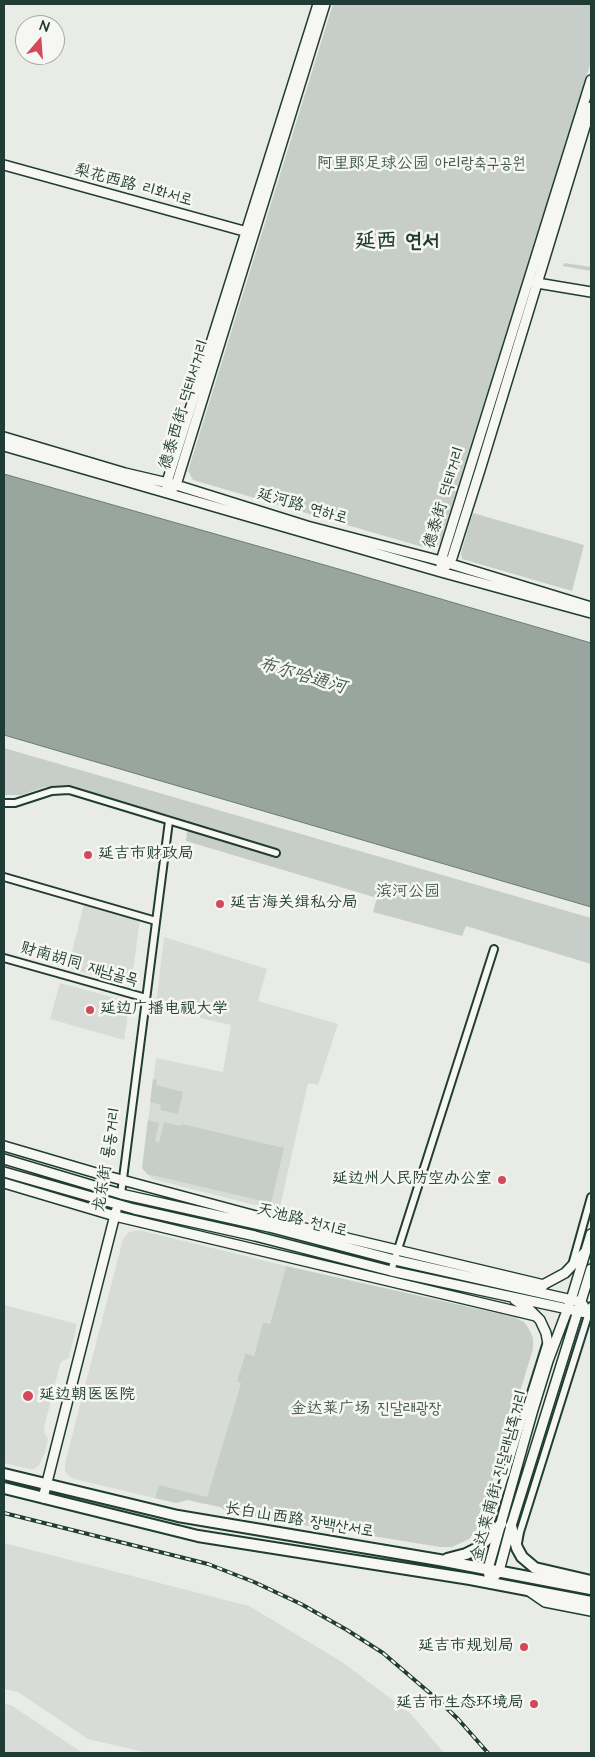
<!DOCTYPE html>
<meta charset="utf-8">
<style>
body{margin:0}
#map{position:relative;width:595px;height:1757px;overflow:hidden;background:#e9ebe7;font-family:"Architects Daughter",sans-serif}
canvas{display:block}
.frame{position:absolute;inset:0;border:5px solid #1f3d34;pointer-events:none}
.north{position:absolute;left:15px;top:15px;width:50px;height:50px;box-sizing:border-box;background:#f6f6f2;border:1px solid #a0aca6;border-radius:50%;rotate:18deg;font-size:14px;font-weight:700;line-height:20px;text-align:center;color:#1f3d34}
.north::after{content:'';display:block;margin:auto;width:18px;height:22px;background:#d1495b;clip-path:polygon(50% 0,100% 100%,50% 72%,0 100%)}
</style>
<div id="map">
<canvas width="595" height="1757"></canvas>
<div class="frame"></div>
<div class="north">N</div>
</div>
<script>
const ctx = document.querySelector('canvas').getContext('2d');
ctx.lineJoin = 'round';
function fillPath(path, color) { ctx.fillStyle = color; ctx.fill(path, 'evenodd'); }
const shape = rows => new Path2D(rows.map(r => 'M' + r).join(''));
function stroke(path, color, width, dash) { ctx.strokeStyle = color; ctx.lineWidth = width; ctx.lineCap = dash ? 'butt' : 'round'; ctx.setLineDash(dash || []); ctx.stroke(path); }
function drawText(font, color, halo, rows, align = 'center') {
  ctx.font = font + ' "Architects Daughter","LXGW WenKai TC","Poor Story",sans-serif'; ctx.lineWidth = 5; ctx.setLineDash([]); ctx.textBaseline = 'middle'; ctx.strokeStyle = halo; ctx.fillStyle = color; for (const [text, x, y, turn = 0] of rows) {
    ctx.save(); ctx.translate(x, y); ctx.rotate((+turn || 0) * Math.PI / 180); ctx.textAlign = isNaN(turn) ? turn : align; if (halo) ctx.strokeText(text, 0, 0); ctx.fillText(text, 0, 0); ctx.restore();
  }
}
fillPath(shape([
 [84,904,140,920,131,985,68,968],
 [164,937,267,969,258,1001,338,1024,318,1085,308,1083,279,1211,152,1179,142,1168,156,1058,223,1072,231,1025,200,1018,200,1010,156,1004],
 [60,983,130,1002,124,1040,50,1019],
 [139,1230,286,1266,270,1324,263,1322,254,1356,244,1354,238,1382,241,1383,205,1504,188,1500,176,1503,74,1479,68,1475,65,1470,65,1463,123,1239,129,1232],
 [4,1305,77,1324,69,1358,62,1361,60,1364,44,1428,45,1434,48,1439,45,1452,39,1465,34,1469,30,1469,4,1463],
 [4,1543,249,1606,342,1662,411,1714,444,1753,148,1753,88,1739,18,1692,4,1689],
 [4,1704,11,1705,83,1753,4,1753]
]), '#d8dcd8');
fillPath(shape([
 [333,4,591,4,591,62,441,540,437,547,433,550,193,480,188,471],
 [564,263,591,267,591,271,563,266],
 [473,513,584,545,572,591,462,559,461,553],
 [4,748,591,918,591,964,466,926,462,936,373,912,377,898,186,841,188,821,65,786,45,787,21,795,4,795],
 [153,1079,157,1080,156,1085,183,1092,178,1114,160,1110,161,1105,150,1102],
 [148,1120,159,1123,155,1141,159,1143,164,1122,181,1126,182,1124,284,1148,271,1203,147,1174,142,1168],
 [286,1266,514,1317,524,1322,529,1329,533,1338,533,1349,479,1526,469,1539,452,1547,440,1547,230,1513,220,1507,188,1500,176,1503,155,1498,159,1485,207,1497,241,1383,237,1382,245,1353,254,1356,263,1322,270,1324]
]), '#c7cec9');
const water = shape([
 [4,474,342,570,591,643,591,907,4,735,4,474]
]);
fillPath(water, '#99a6a0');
stroke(water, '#687c75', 1);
const street = shape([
 [4,803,15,803,52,791,69,790,276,853],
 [4,877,156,921],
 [4,958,146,998],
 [121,1194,169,821],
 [572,1265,591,1197],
 [391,1271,494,949],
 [485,1540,546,1345],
 [518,1543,520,1532,591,1306]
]);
const secondary = shape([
 [4,165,251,233],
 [531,282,591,292],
 [4,437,125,473,176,485,307,526,441,561,591,607],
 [4,446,441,572,591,613],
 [167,486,167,482,318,4],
 [173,488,176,485,325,4],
 [446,566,452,558,480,470,591,107],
 [441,567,441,561,591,80],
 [4,1146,96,1173,271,1220,544,1285],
 [4,1159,121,1194,269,1227,395,1260,581,1302,589,1314],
 [4,1172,134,1209,255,1236,391,1271,591,1314],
 [4,1183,115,1216,536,1316],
 [539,1287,565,1273,584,1253],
 [515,1300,530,1310,540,1320,546,1333,548,1344,548,1353],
 [43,1498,116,1211],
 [495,1576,499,1571,511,1526,591,1269],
 [490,1583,488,1569,532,1413,548,1361,571,1300,591,1234],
 [529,1591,545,1602,591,1611]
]);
const primary = shape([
 [4,1474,178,1516,439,1560,591,1589],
 [4,1488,198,1536,470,1579,591,1602],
 [511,1526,517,1548,522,1557,535,1568,591,1581],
 [447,1559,466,1554,476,1549,492,1535,501,1524]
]);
stroke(street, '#1f3d34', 10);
stroke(secondary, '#1f3d34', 12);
stroke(primary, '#1f3d34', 14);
stroke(street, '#f6f6f2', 6);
stroke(secondary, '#f6f6f2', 9);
stroke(primary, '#f6f6f2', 10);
const rail = shape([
 [4,1513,208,1564,254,1582,301,1604,347,1630,383,1653,438,1700,458,1719,488,1753]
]);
stroke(rail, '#1f3d34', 4);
stroke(rail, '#f6f6f2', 2, [5.5]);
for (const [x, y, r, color] of [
 [88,855,5,"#d1495b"],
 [220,904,5,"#d1495b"],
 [90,1010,5,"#d1495b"],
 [502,1180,5,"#d1495b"],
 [28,1396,6,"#d1495b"],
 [524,1647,5,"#d1495b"],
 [534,1704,5,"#d1495b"]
]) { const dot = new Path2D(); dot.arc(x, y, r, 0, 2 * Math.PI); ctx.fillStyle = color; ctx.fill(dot); stroke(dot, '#f6f6f2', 2); }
drawText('16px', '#415a52', '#f6f6f2', [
 ["阿里郎足球公园 아리랑축구공원",421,165],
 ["滨河公园",408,893],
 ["金达莱广场 진달래광장",366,1410]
]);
drawText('16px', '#1f3d34', '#f6f6f2', [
 ["梨花西路 리화서로",133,186,15],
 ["德泰西街 덕태서거리",185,405,-73],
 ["德泰街 덕태거리",445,498,-73],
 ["延河路 연하로",302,507,16],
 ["财南胡同 재남골목",79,965,16],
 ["龙东街 룡동거리",108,1160,-81],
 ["天池路 천지로",302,1221,14],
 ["金达莱南街 진달래남쪽거리",500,1476,-75],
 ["长白山西路 장백산서로",299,1521,9]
]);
drawText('16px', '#1f3d34', '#f6f6f2', [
 ["延吉市财政局",98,855],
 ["延吉海关缉私分局",230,904],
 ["延边广播电视大学",100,1010],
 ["延边州人民防空办公室",492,1180,"right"],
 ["延边朝医医院",39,1396],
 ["延吉市规划局",514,1647,"right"],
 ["延吉市生态环境局",524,1704,"right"]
], 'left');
drawText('italic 18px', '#445c54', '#f6f6f2', [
 ["布尔哈通河",302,677,16]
]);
drawText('bold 21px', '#1f3d34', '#f6f6f2', [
 ["延西 연서",397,243]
]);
</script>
